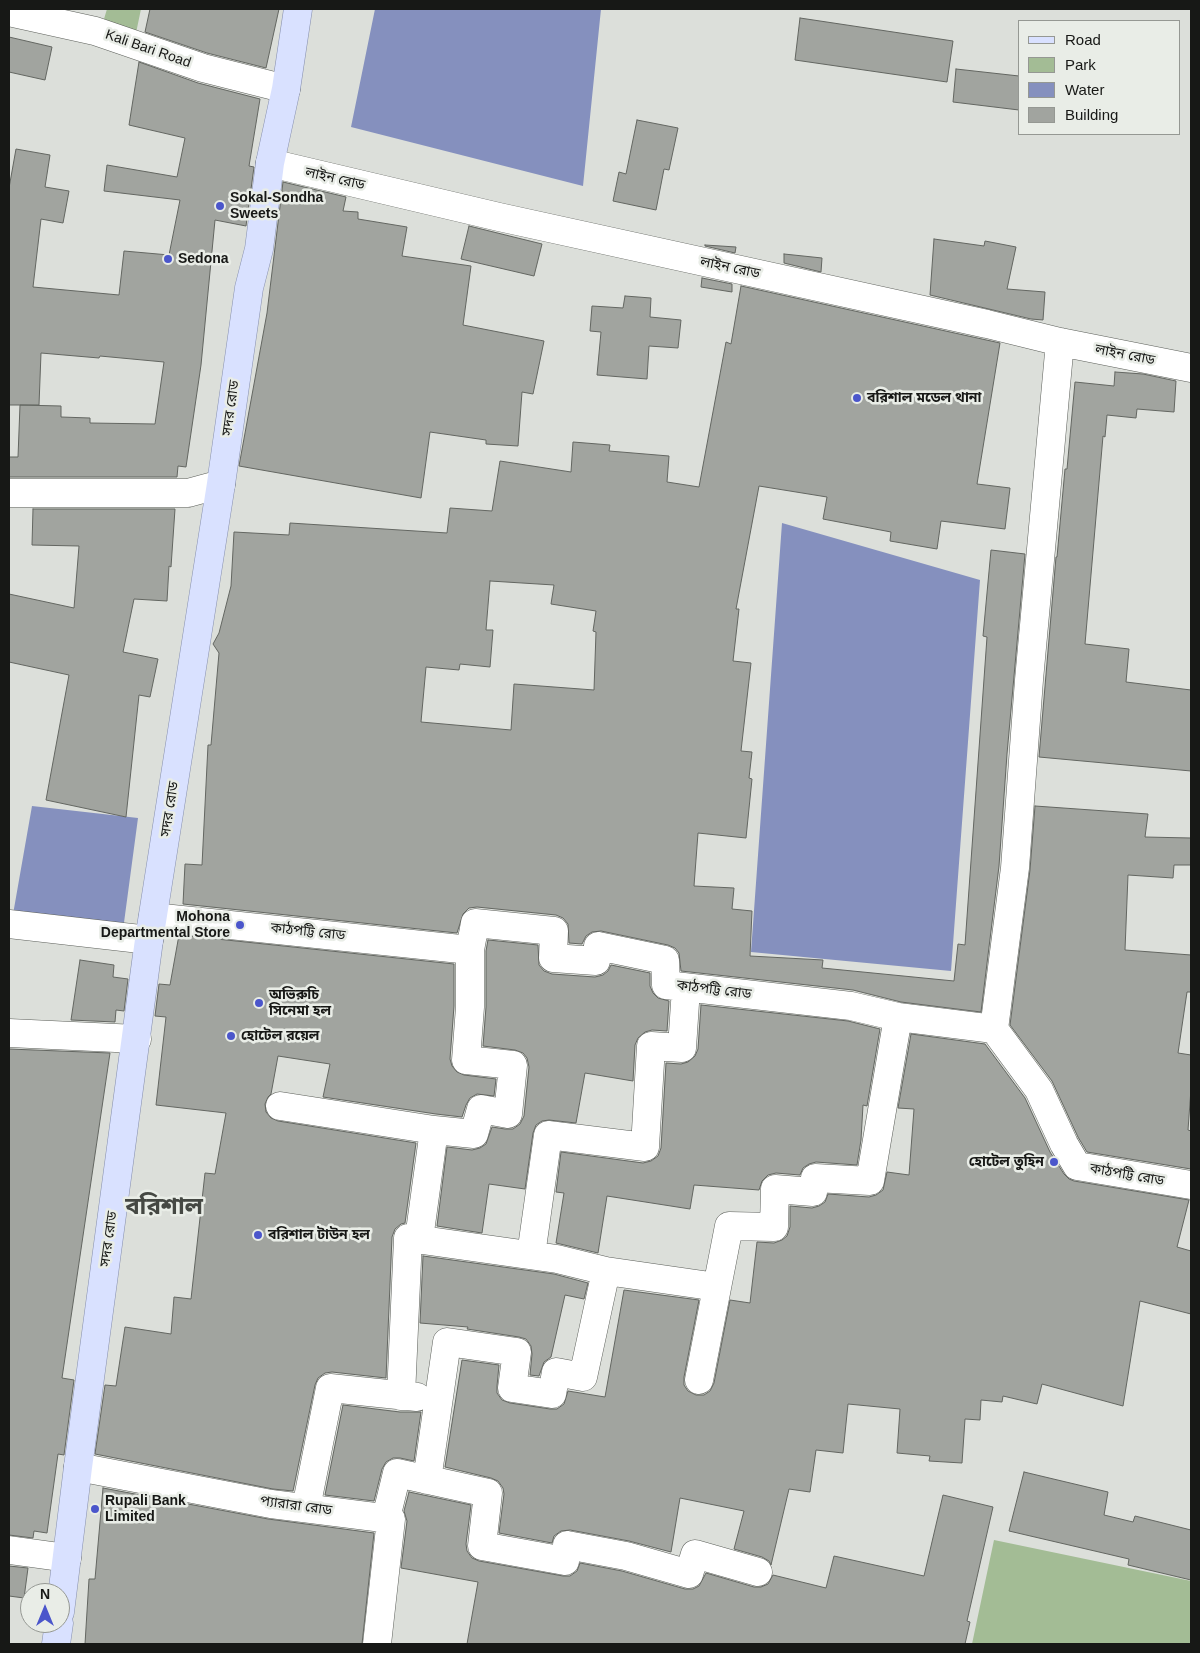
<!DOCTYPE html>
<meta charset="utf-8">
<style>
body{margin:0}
#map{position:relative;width:1200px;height:1653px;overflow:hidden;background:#dcdfda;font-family:Helvetica,sans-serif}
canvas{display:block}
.frame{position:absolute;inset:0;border:10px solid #171816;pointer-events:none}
.legend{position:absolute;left:1018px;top:20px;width:162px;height:115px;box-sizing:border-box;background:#e9ede7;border:1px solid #959893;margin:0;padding:6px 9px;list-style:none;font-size:15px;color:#171816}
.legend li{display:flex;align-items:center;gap:10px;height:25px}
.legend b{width:25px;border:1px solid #959893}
.north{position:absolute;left:20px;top:1583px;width:50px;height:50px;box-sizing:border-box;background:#e9ede7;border:1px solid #959893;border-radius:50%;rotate:0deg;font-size:14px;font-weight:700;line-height:20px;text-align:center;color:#171816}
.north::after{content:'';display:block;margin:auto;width:18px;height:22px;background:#4b56cb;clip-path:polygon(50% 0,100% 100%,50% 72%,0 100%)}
</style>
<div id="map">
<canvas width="1200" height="1653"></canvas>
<div class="frame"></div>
<ul class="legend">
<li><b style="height:6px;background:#d9e1ff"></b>Road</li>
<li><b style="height:14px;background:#a3bc95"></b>Park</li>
<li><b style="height:14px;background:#8590be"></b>Water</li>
<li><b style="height:14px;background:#a1a49f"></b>Building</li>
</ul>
<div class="north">N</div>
</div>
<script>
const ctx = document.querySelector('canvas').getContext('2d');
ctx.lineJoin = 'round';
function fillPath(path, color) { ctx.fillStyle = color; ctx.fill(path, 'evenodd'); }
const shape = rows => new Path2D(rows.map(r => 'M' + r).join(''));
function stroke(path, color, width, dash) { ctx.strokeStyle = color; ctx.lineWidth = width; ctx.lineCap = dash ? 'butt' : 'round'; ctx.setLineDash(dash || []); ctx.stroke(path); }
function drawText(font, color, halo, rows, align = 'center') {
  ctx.font = font + ' Helvetica,"Noto Sans Bengali",sans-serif'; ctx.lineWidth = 5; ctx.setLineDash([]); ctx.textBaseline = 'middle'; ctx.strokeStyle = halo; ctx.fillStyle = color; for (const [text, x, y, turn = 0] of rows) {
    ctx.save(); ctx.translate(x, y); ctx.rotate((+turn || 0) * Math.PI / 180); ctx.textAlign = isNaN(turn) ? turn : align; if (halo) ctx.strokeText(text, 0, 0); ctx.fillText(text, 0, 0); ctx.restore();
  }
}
fillPath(shape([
 [107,9,141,9,136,33,104,19],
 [994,1540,1191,1581,1191,1644,972,1644]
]), '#a3bc95');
fillPath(shape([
 [375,9,601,9,583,186,351,127],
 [782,523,980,580,951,971,751,952],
 [32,806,138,818,123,930,12,920]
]), '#8590be');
const building = shape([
 [150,9,279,9,266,68,207,53,145,32,150,9],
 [800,18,953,41,947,82,795,60,800,18],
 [9,37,52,47,45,80,9,72,9,37],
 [139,62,198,83,260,99,249,166,254,167,246,226,215,220,201,365,186,467,178,466,177,477,9,477,9,457,18,457,20,405,61,406,61,417,90,418,90,423,155,424,164,362,100,356,99,358,41,353,39,405,9,405,9,188,16,149,50,155,45,187,69,191,63,223,41,219,33,287,119,295,124,251,169,255,180,200,104,191,107,165,177,177,185,138,129,125,139,62],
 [956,69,1019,76,1019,110,953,102,956,69],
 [637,120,678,128,669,170,664,169,656,210,613,201,619,172,626,174,637,120],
 [283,182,346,197,343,211,358,212,358,219,407,227,402,256,471,266,463,325,544,341,533,394,522,392,518,446,486,444,486,440,430,432,421,498,239,466,267,313,283,182],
 [469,226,542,244,534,276,461,259,469,226],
 [934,239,984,246,985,241,1016,247,1007,289,1045,292,1043,320,1031,319,930,295,934,239],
 [705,245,736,247,735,253,705,246,705,245],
 [784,254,822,258,821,272,784,263,784,254],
 [702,278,732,284,732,292,701,287,702,278],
 [741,286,1000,343,977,484,1010,488,1005,529,941,521,937,549,890,541,891,532,823,519,827,497,759,486,736,609,739,609,733,661,751,663,741,751,752,752,749,778,752,779,746,838,698,833,694,886,734,888,732,909,752,911,750,956,823,960,822,968,954,981,958,944,965,945,987,637,983,636,991,550,1025,554,1007,754,999,866,981,1012,901,1002,853,990,681,971,679,953,675,948,668,945,601,931,592,932,586,936,582,944,569,943,568,924,563,918,556,915,477,907,469,908,463,914,457,933,183,904,185,864,202,865,208,745,211,745,219,653,213,644,219,633,231,586,234,532,289,535,290,523,447,533,450,508,492,511,500,461,571,472,573,442,610,445,609,451,669,456,667,482,699,487,726,342,731,344,741,286],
 [490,581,554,585,551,604,596,611,593,631,596,632,594,690,514,684,511,730,421,722,426,667,459,670,460,664,490,667,493,630,486,630,490,581],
 [625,296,651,298,650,317,681,320,678,348,649,346,647,379,597,375,601,332,590,331,592,306,623,308,625,296],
 [1115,372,1143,374,1176,381,1174,412,1137,409,1136,418,1107,415,1105,437,1103,436,1085,644,1129,649,1126,682,1191,690,1191,771,1039,757,1056,557,1057,557,1065,469,1067,469,1075,382,1114,386,1115,372],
 [33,509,175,509,171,567,169,566,167,601,134,599,123,652,158,659,150,697,139,695,126,817,46,800,69,675,9,662,9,594,74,608,79,546,32,545,33,509],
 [1035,806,1148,814,1145,837,1191,838,1191,865,1174,865,1173,878,1128,875,1125,950,1191,955,1191,992,1187,992,1178,1053,1191,1055,1191,1089,1188,1130,1191,1131,1191,1169,1087,1152,1078,1137,1052,1081,1010,1025,1030,870,1035,806],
 [179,935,454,964,454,1006,450,1059,452,1066,457,1072,464,1075,496,1079,494,1096,477,1094,470,1098,466,1105,462,1117,436,1114,323,1097,330,1064,278,1056,271,1094,268,1097,265,1104,266,1112,271,1118,278,1121,416,1143,405,1223,401,1224,395,1229,392,1237,386,1378,332,1372,325,1373,318,1378,315,1385,293,1491,273,1489,95,1454,105,1385,116,1386,125,1327,171,1334,174,1297,191,1299,205,1173,215,1174,226,1113,156,1105,166,1017,155,1016,159,984,170,985,179,935],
 [488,940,538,945,539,965,544,971,552,974,595,977,603,975,608,971,611,965,650,973,650,986,653,993,658,998,669,1001,667,1031,652,1030,645,1032,638,1038,635,1045,633,1081,585,1073,576,1123,549,1120,542,1121,536,1125,533,1133,525,1189,489,1184,482,1233,437,1226,447,1147,472,1150,480,1148,486,1144,492,1127,505,1129,513,1129,520,1124,524,1116,529,1067,527,1058,523,1053,515,1050,483,1046,486,1007,486,951,488,940],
 [80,960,114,965,113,977,128,979,124,1011,116,1010,115,1022,71,1020,80,960],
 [701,1005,848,1021,880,1029,867,1106,863,1105,861,1140,857,1165,816,1162,809,1164,803,1168,800,1175,776,1173,768,1175,762,1181,759,1190,694,1185,690,1209,607,1196,598,1253,556,1243,564,1193,556,1192,561,1152,643,1163,651,1161,658,1156,661,1148,666,1063,681,1064,688,1062,695,1056,698,1049,701,1005],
 [911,1034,985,1044,1025,1098,1050,1152,1064,1174,1069,1179,1074,1181,1189,1200,1177,1247,1191,1251,1191,1314,1140,1301,1123,1406,1042,1384,1037,1404,1003,1396,1002,1402,981,1400,980,1420,965,1419,962,1463,929,1461,930,1456,897,1453,900,1409,848,1404,843,1453,816,1450,810,1492,789,1489,771,1565,769,1561,762,1557,734,1549,744,1511,680,1498,671,1552,629,1541,570,1530,561,1531,554,1536,552,1543,499,1533,504,1494,503,1488,498,1481,491,1478,445,1467,462,1360,499,1365,497,1386,497,1393,502,1400,510,1403,550,1409,557,1409,564,1404,568,1391,605,1397,624,1290,661,1295,699,1300,684,1377,684,1385,688,1391,696,1395,704,1395,710,1391,714,1383,730,1300,750,1303,757,1242,774,1243,782,1240,787,1236,790,1227,790,1206,812,1208,819,1206,825,1202,828,1194,869,1197,876,1195,883,1190,887,1172,909,1175,914,1109,898,1108,911,1034],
 [9,1049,110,1053,62,1378,74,1380,64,1455,58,1454,47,1533,34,1531,33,1538,9,1535,9,1049],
 [423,1256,554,1274,588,1283,584,1299,565,1295,551,1357,544,1362,539,1376,530,1375,532,1354,531,1346,526,1339,519,1337,467,1329,468,1327,420,1323,423,1256],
 [343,1405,400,1412,421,1412,414,1461,400,1458,393,1458,386,1462,382,1469,374,1501,325,1495,343,1405],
 [1024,1472,1108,1492,1104,1515,1133,1522,1135,1516,1191,1530,1191,1580,1128,1565,1129,1559,1009,1531,1024,1472],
 [103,1488,268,1519,374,1533,362,1644,85,1644,89,1579,95,1579,103,1488],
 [409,1492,471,1505,466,1544,467,1551,472,1558,479,1561,563,1576,570,1576,577,1571,580,1563,622,1571,685,1589,693,1589,699,1586,706,1573,754,1587,761,1587,768,1584,773,1575,826,1588,834,1556,924,1576,943,1495,993,1507,967,1621,970,1622,965,1644,467,1644,478,1582,401,1568,407,1521,404,1511,409,1492],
 [9,1566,28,1568,24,1598,9,1596,9,1566]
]);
fillPath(building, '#a1a49f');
stroke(building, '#636661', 1);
const minor = shape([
 [270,163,499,217,987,324,1060,342,1191,368],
 [9,493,188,493,221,484],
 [153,917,470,950,475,923,554,931,553,958,596,961,598,946,665,960,666,985,851,1006,898,1017,994,1029,1039,1090,1064,1144,1077,1166,1191,1185],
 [9,924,149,940],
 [994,1029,1015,868,1029,680,1060,342],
 [9,1033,137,1039],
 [280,1106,434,1130,419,1239],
 [434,1130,474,1134,481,1109,508,1114,513,1065,466,1060,470,1007,470,950],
 [531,1255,548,1135,645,1147,651,1046,682,1048,686,988],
 [699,1380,729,1226,774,1227,775,1189,813,1192,815,1178,870,1181,898,1017],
 [401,1396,408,1238,557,1259,606,1271],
 [78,1467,271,1504,391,1519,377,1644],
 [427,1480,447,1342,517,1352,512,1388,552,1394,556,1372,583,1377,606,1271,717,1287],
 [306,1508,330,1388,417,1397],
 [386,1518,397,1473,488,1493,482,1546,565,1561,567,1545,626,1556,689,1574,695,1554,758,1572],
 [9,1550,67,1558]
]);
const tertiary = shape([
 [9,12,95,31,203,68,286,89]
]);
const primary = shape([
 [60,1612,78,1467,149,940,221,484,249,288,259,249,270,163,286,89,298,9],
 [56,1644,59,1623]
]);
stroke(minor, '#5d605b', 29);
stroke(tertiary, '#5d605b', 29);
stroke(primary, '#858ead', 29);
stroke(minor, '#fff', 28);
stroke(tertiary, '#fff', 28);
stroke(primary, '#d9e1ff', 28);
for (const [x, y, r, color] of [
 [220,206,5,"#4b56cb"],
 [168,259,5,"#4b56cb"],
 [857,398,5,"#4b56cb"],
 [240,925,5,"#4b56cb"],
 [259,1003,5,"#4b56cb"],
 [231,1036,5,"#4b56cb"],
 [1054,1162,5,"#4b56cb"],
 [258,1235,5,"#4b56cb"],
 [95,1509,5,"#4b56cb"]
]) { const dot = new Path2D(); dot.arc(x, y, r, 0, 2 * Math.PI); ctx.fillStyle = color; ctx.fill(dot); stroke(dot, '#e9ede7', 2); }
drawText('14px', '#171816', '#e9ede7', [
 ["Kali Bari Road",148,49,19],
 ["লাইন রোড",335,179,13],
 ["লাইন রোড",730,268,12],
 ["লাইন রোড",1125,355,11],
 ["সদর রোড",231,408,-82],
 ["সদর রোড",170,809,-81],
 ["কাঠপট্টি রোড",308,932,6],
 ["কাঠপট্টি রোড",714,990,7],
 ["কাঠপট্টি রোড",1127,1175,10],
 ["সদর রোড",109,1239,-82],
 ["প্যারারা রোড",296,1506,8]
]);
drawText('bold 14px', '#171816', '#e9ede7', [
 ["Sokal-Sondha",230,198],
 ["Sweets",230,214],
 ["Sedona",178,259],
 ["বরিশাল মডেল থানা",867,398],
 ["Mohona",230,917,"right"],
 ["Departmental Store",230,933,"right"],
 ["অভিরুচি",269,995],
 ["সিনেমা হল",269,1011],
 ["হোটেল রয়েল",241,1036],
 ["হোটেল তুহিন",1044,1162,"right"],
 ["বরিশাল টাউন হল",268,1235],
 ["Rupali Bank",105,1501],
 ["Limited",105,1517]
], 'left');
drawText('bold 24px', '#454843', '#e9ede7', [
 ["বরিশাল",164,1207]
]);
</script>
